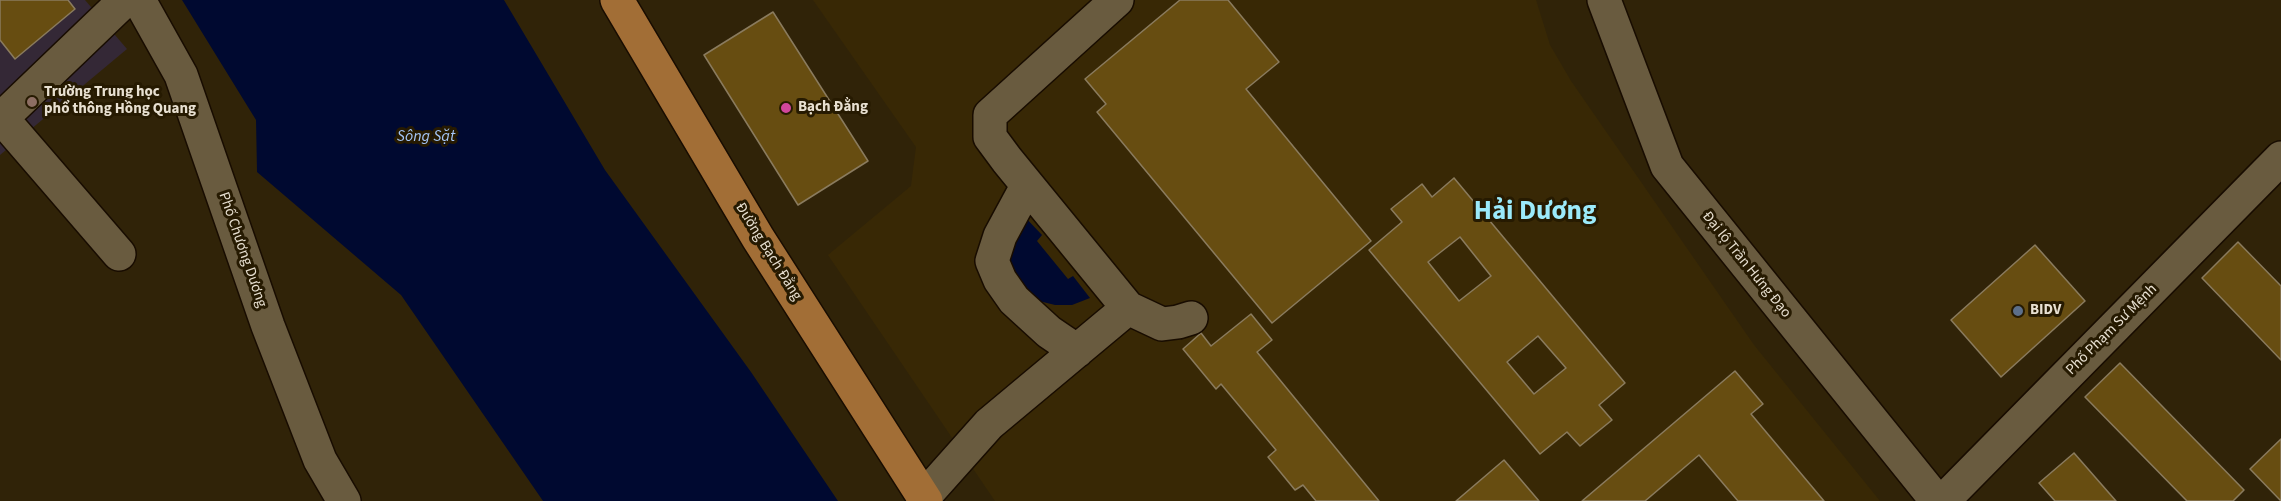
<!DOCTYPE html>
<meta charset="utf-8">
<style>
body{margin:0}
canvas{display:block;background:#302308}
</style>
<canvas width="2281" height="501"></canvas>
<script>
const ctx = document.querySelector('canvas').getContext('2d');
ctx.lineJoin = 'round';
function fillPath(path, color) { ctx.fillStyle = color; ctx.fill(path, 'evenodd'); }
const shape = rows => new Path2D(rows.map(r => 'M' + r).join(''));
function stroke(path, color, width, dash) { ctx.strokeStyle = color; ctx.lineWidth = width; ctx.lineCap = dash ? 'butt' : 'round'; ctx.setLineDash(dash || []); ctx.stroke(path); }
function drawText(font, color, halo, rows, align = 'center') {
  ctx.font = font + ' "Source Sans 3",sans-serif'; ctx.lineWidth = 6; ctx.setLineDash([]); ctx.textBaseline = 'middle'; ctx.strokeStyle = halo; ctx.fillStyle = color; for (const [text, x, y, turn = 0] of rows) {
    ctx.save(); ctx.translate(x, y); ctx.rotate((+turn || 0) * Math.PI / 180); ctx.textAlign = isNaN(turn) ? turn : align; if (halo) ctx.strokeText(text, 0, 0); ctx.fillText(text, 0, 0); ctx.restore();
  }
}
fillPath(shape([
 [813,0,1536,0,1550,45,1571,81,1754,345,1880,501,995,501,828,255,911,186,916,147]
]), '#382805');
fillPath(shape([
 [0,0,85,0,127,49,0,155]
]), '#342836');
fillPath(shape([
 [182,0,504,0,605,170,751,372,838,501,543,501,401,295,257,172,256,120],
 [1023,215,1042,235,1037,241,1068,279,1073,276,1090,298,1072,305,1055,305,1039,301,1022,290,1009,270,1009,253]
]), '#000930');
const building = shape([
 [0,0,68,0,75,9,15,59,0,40,0,0],
 [1180,0,1228,0,1279,62,1246,89,1371,241,1272,323,1097,112,1106,104,1085,79,1180,0],
 [773,12,868,161,798,205,704,55,773,12],
 [1454,178,1625,383,1599,405,1612,420,1580,446,1567,432,1540,454,1369,250,1402,222,1391,209,1422,184,1432,197,1454,178],
 [1460,237,1491,276,1459,301,1428,262,1460,237],
 [1538,336,1566,368,1534,394,1507,362,1538,336],
 [2238,242,2281,286,2281,360,2202,278,2238,242],
 [2035,245,2085,301,2001,377,1951,320,2035,245],
 [1251,314,1272,340,1257,352,1379,501,1316,501,1303,485,1295,490,1268,457,1276,450,1221,384,1216,389,1183,349,1201,333,1211,346,1251,314],
 [2120,363,2244,490,2233,501,2187,501,2085,397,2120,363],
 [1735,371,1763,404,1751,414,1824,501,1738,501,1699,455,1645,501,1582,501,1735,371],
 [2281,439,2281,501,2250,469,2281,439],
 [2074,453,2116,501,2055,501,2039,483,2074,453],
 [1504,460,1539,501,1456,501,1504,460]
]);
fillPath(building, '#674d11');
stroke(building, '#8a7b5e', 1.5);
const minor = shape([
 [139,0,181,75,268,326,320,460,344,501],
 [1117,0,990,115,990,137,1007,160,1128,308,1162,324,1178,322,1191,318],
 [1604,0,1667,166,1937,501],
 [0,116,119,254],
 [2,118,125,0],
 [1027,186,1000,236,992,261,1000,280,1014,300,1049,332,1077,351],
 [923,498,989,424,1128,308],
 [1943,501,2281,158]
]);
const major = shape([
 [617,0,758,238,926,501]
]);
stroke(minor, '#180c00', 36);
stroke(major, '#180c00', 36);
stroke(minor, '#695b3f', 33);
stroke(major, '#a26e36', 33);
for (const [x, y, r, color] of [
 [32,102,6,"#8d6e63"],
 [786,108,6,"#d1479c"],
 [2018,311,6,"#5c6f8a"]
]) { const dot = new Path2D(); dot.arc(x, y, r, 0, 2 * Math.PI); ctx.fillStyle = color; ctx.fill(dot); stroke(dot, '#261a01', 2); }
drawText('bold 15px', '#e8e0d1', '#261a01', [
 ["Trường Trung học",44,93],
 ["phổ thông Hồng Quang",44,110],
 ["Bạch Đằng",798,108],
 ["BIDV",2030,311]
], 'left');
drawText('15px', '#e8e0d1', '#261a01', [
 ["Phố Chương Dương",242,250,71],
 ["Đường Bạch Đằng",768,252,58],
 ["Đại lộ Trần Hưng Đạo",1746,265,51],
 ["Phố Phạm Sư Mệnh",2112,330,-45]
]);
drawText('italic 16px', '#a4c5f7', '#261a01', [
 ["Sông Sặt",426,137]
]);
drawText('bold 27px', '#9beafa', '#261a01', [
 ["Hải Dương",1535,213]
]);
</script>
